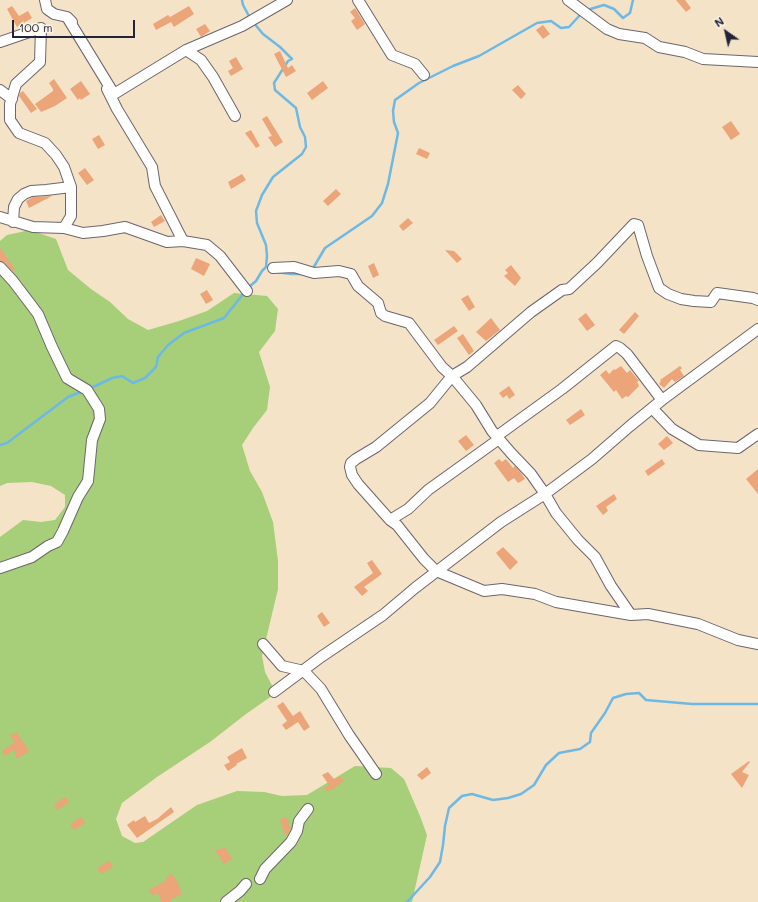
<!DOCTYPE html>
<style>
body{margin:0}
#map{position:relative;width:758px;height:902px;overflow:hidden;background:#f5e3c8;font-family:Mali,sans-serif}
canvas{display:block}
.north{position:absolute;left:706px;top:12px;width:40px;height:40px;-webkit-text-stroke:3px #fcf5e5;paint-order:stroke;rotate:326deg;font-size:11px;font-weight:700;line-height:16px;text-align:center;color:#22223b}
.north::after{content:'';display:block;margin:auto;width:14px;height:18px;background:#22223b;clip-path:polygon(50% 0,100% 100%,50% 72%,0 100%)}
.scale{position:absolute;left:12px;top:20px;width:123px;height:18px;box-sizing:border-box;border:2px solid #22223b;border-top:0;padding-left:5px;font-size:12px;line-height:14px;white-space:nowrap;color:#22223b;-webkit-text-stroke:3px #fcf5e5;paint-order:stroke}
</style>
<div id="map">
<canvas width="758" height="902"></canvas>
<div class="north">N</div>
<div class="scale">100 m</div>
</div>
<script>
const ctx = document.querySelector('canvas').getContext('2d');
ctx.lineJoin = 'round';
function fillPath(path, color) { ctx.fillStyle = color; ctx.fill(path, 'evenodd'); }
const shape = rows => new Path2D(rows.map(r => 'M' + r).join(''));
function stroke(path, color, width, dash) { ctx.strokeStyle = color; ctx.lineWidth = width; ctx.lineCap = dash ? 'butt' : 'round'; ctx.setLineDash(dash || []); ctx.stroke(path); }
fillPath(shape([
 [30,230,56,239,68,270,91,289,110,302,128,319,148,330,179,321,207,311,234,293,267,296,278,309,275,331,259,352,270,387,267,410,253,428,242,445,250,471,262,492,273,522,278,561,278,589,262,656,265,672,276,693,246,714,210,742,157,777,122,803,116,819,122,836,135,843,143,842,197,805,237,791,264,792,282,796,307,795,355,766,391,768,404,779,420,816,427,835,412,902,0,902,0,537,23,520,41,522,55,520,65,507,65,495,51,486,32,482,7,483,0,486,0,241,7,235]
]), '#a7ce78');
stroke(shape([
 [242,0,243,5,250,18],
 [587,10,604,5,614,9,623,18,630,13,633,0],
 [312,270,325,248,372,216,382,203,388,184,398,133,394,122,393,111,395,100,419,83,453,66,479,56,537,23,551,21,561,28,569,27,581,14],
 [277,272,291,274,301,274],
 [249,287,256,281,262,271,266,267,267,256,266,245,257,223,256,211,262,195,273,177,302,154,306,147,305,137,300,127,296,108,275,90,274,83,288,61,292,59,280,47,263,34,253,22],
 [89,389,112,378,122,376,133,383,145,378,156,367,158,357,168,345,184,333,224,318,244,293],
 [0,445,7,443,68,397,83,391],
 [407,902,430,877,440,862,443,845,445,826,449,808,462,796,472,794,493,800,508,798,521,794,534,785,546,765,559,753,580,749,590,742,591,733,605,713,613,698,626,694,639,693,646,700,692,704,758,704]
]), '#6db9e6', 2.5);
fillPath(shape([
 [676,0,685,0,691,8,686,12],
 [12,6,19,16,28,11,32,18,17,27,7,9],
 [189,6,194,14,174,27,171,22,156,30,153,24,168,15,170,17],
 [355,8,365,24,357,30,351,21,355,18,350,12],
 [205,24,210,31,201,37,196,29],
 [543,25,550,34,543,39,536,30],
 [280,51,288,68,292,65,296,71,286,77,274,54],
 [236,57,243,69,231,76,228,71,233,68,229,61],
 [54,79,67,98,55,106,41,112,35,104,53,91,53,89,49,83],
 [81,81,90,94,81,100,80,98,78,100,70,89],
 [323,81,328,88,312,100,307,93],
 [518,85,526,94,521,99,512,90],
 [23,91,37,109,31,113,19,96,20,93],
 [267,116,283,142,275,147,268,137,272,136,262,119],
 [731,121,740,134,731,140,722,127],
 [251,130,260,146,256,148,245,133],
 [99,135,105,145,98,149,92,139],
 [419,148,430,153,427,159,416,154],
 [85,168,94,180,87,185,78,173],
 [242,174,246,180,231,189,228,182],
 [336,189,341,194,328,206,323,201],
 [52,196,29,208,26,201,33,197],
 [161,215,165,221,154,227,151,222],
 [408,218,413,223,403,231,399,226],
 [0,248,15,269,12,271,4,262,0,261],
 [445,250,454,251,462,259,457,263],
 [196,258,210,264,204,276,191,269],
 [374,263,379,275,373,278,368,266],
 [511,265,521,278,515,286,504,276,508,273,505,270],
 [207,290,213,300,206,304,200,294],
 [468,295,475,307,469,311,461,299],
 [635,312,639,316,624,334,619,330],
 [586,313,595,325,587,331,578,319],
 [491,318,500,330,486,341,476,332],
 [454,326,458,331,438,345,434,340],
 [463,334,474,351,469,355,457,338],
 [621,366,627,373,630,370,639,381,637,382,639,386,628,397,626,396,622,399,616,390,614,392,600,375,606,370,609,374,614,369,615,370],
 [680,366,682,368,680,370,684,376,675,382,672,379,664,388,659,384,661,381,660,380],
 [509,386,515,395,509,399,507,395,503,398,499,393],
 [581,409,585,415,570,425,566,420],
 [466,435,474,445,466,451,458,441],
 [667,436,673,443,664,450,658,444],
 [499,459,502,462,506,459,513,468,515,466,521,473,525,479,518,483,514,478,508,482,494,463],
 [662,459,665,464,648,476,645,471],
 [758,469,758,494,746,479],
 [614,494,617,499,606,507,608,511,603,515,596,506],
 [503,547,518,562,510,570,496,553],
 [372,560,382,574,364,587,368,591,362,596,354,587,373,573,367,563],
 [322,612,330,623,324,627,317,616],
 [283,702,293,716,300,711,310,727,304,731,298,722,286,730,282,725,287,721,277,706],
 [16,732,29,751,17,759,14,750,5,756,2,751,15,742,10,736],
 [242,748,247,758,236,764,237,765,228,771,224,765,230,762,227,757],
 [749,761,750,762,742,772,749,775,742,788,731,774],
 [427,767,431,773,422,780,417,775],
 [328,772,335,780,340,776,344,781,328,792,324,788,329,785,322,775],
 [65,797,69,802,58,810,54,805],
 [171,807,174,812,137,838,127,825,134,820,135,822,145,816,149,823,157,819],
 [81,817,85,823,74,830,70,824],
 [286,817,291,829,288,834,285,835,280,819],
 [225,848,232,859,224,864,215,850],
 [109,861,113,867,101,874,97,868],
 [172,874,178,883,182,895,170,899,172,902,162,902,157,893,152,895,149,890,167,880,166,878]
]), '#eca479');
const minor = shape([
 [45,0,47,9,54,14,67,17,72,22],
 [358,0,392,55,415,64,424,75],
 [568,0,607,29,619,34,645,38,659,47,685,52,703,59,758,62],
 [67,17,114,94,186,50,242,26,287,0],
 [0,42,41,28,40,62,16,84,10,104,10,120,19,133,45,143,56,155,64,167,71,187,71,216,64,228],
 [186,50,201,60,213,77,235,116],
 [107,89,117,109,152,167,155,186,183,241],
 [0,90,12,99],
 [0,217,33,227,64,228,83,233,103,231,125,227,167,242,183,241,207,245,220,256,247,291],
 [13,222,14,207,18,199,24,194,31,191,46,190,71,187],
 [0,267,13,281,38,314,52,347,67,378,87,390,99,409,100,419,92,440,88,481,78,497,63,531,57,542,48,546,32,557,0,568],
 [273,268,294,267,314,273,339,271,351,274,358,286,378,303,381,313,385,316,409,323,442,367,452,376,476,405,492,431,511,453,531,474,545,494,556,513,578,540,595,557,611,586,631,615],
 [758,300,753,298,717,293,711,302,694,301,681,299,668,294,659,288,647,256,638,225,634,224,597,263,569,289,562,290,531,312,467,367,452,376,430,403,376,447,356,459,351,463,350,467,352,475,358,484,390,520,397,525,424,559,436,571,484,591,502,589,535,594,556,602,631,615,648,614,698,624,738,640,758,644],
 [652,408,672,429,699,445,738,448,758,434],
 [497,436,562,389,616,346,620,348,627,354,662,400],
 [390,520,408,509,428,490,499,439],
 [263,644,282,666,304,671,321,689,349,735,376,774],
 [274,692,321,657,383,615,415,588,501,522,545,494,592,459,630,426,662,400,758,329],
 [260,879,265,869,291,842,297,831,299,821,308,809],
 [226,902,240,891,246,884]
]);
stroke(minor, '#6c666c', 12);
stroke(minor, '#fff', 10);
</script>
